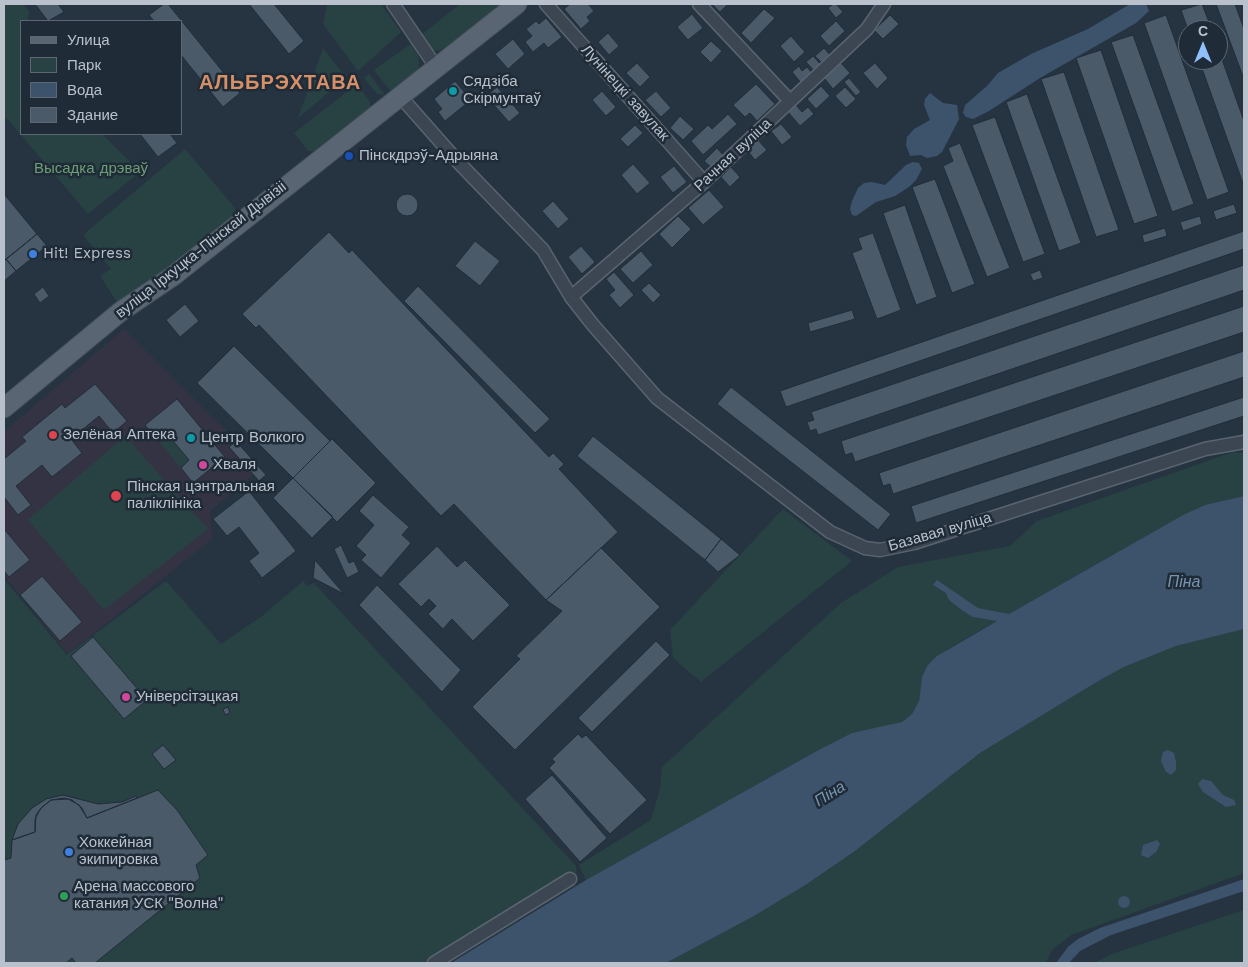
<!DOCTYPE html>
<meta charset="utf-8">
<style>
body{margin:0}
#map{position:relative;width:1248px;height:967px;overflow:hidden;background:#263442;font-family:"Work Sans",sans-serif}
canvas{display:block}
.frame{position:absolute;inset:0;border:5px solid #b8c1cc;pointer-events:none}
.legend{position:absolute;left:20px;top:20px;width:162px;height:115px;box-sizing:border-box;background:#1f2b37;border:1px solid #5c6773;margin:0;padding:6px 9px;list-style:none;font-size:15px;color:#b8c1cc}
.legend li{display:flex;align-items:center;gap:10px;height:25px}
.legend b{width:25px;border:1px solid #5c6773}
.north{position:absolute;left:1178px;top:20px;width:50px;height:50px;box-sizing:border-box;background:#1f2b37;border:1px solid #5c6773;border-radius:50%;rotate:0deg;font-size:14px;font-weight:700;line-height:20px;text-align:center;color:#b8c1cc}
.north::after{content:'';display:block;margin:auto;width:18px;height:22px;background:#8fc0f9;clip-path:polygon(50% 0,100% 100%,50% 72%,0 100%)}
</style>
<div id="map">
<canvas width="1248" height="967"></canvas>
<div class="frame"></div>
<ul class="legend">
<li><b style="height:6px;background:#596572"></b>Улица</li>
<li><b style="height:14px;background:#284243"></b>Парк</li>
<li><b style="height:14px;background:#3c536b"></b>Вода</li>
<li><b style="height:14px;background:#4a5a68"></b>Здание</li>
</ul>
<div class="north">С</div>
</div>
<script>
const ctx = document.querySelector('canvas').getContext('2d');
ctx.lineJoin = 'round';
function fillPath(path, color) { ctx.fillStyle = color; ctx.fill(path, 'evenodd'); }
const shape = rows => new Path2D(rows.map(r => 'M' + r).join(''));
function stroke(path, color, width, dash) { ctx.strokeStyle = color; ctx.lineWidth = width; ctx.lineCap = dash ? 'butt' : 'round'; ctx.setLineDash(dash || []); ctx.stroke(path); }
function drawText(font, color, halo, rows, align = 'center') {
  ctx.font = font + ' "Work Sans",sans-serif'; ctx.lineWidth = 5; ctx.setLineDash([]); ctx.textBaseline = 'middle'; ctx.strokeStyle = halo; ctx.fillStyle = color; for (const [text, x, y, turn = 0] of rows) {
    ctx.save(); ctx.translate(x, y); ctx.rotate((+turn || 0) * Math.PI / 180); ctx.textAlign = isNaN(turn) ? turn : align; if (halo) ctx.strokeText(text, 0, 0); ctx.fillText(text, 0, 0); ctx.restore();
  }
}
fillPath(shape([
 [124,329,236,441,266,475,259,481,253,475,210,511,212,539,68,654,4,576,4,432]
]), '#343343');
fillPath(shape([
 [4,4,23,4,29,11,28,21,21,21,21,134,102,134,140,172,88,214,4,115],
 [327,4,381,4,401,32,358,71,323,24],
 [460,4,503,4,446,47,439,51,432,50,421,35],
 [411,44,418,55,419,64,417,72,391,92,374,70],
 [323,48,346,78,298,118],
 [369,74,385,95,377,94,364,78],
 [357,84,370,102,370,107,314,151,308,151,294,133],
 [184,150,186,150,235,208,235,216,119,305,100,276,111,269,83,235],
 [168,435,189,460,181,468,159,442],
 [125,436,208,529,104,610,28,520],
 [1233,452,1244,453,1244,496,1205,505,1183,515,949,648,927,666,922,677,919,701,912,714,902,722,815,752,586,880,579,865,651,820,660,789,662,767,841,603,898,567,1010,546,1037,521],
 [783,509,852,561,701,682,673,658,670,630],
 [4,579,67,655,166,581,221,644,262,616,303,581,308,586,314,583,576,866,577,881,443,963,4,963],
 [1244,629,1244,873,1071,935,1052,950,1046,963,666,963,754,916,807,884,855,851,980,753,1100,680,1124,667,1176,646],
 [1244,910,1244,963,1094,963,1112,954]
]), '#284243');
fillPath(shape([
 [1130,4,1146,4,1149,11,1136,23,1040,78,989,111,973,119,966,117,963,113,965,105,987,86,998,73,1031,54,1088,29],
 [930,93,943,103,957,105,959,119,942,152,937,156,927,158,921,155,910,156,906,145,907,137,914,129,930,120,924,105,925,99],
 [913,162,919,163,922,169,916,180,909,187,895,196,876,202,856,216,852,215,850,209,852,201,858,188,864,183,872,182,885,185,906,165],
 [1244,496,1244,629,1176,646,1124,667,1100,680,980,753,855,851,807,884,754,916,666,963,451,963,586,880,815,752,852,733,902,722,912,714,919,701,922,677,927,666,937,656,997,621,973,617,963,611,949,600,946,593,933,585,937,580,978,608,1009,614,1183,515,1205,505],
 [1168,750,1174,753,1176,762,1176,770,1171,775,1166,772,1161,761,1163,752],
 [1202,779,1211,781,1223,795,1234,800,1236,805,1226,807,1203,792,1198,784],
 [1157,840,1160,844,1156,852,1148,858,1141,855,1143,845],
 [1244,879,1244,891,1111,935,1080,951,1069,963,1056,963,1068,947,1078,939,1100,928],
 '1118 902a6 6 0 1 1 12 0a6 6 0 1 1-12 0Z'
]), '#3c536b');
const building = shape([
 [35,4,58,4,64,12,48,21,35,4],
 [164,4,168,4,240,93,223,107,181,55,181,21,154,21,149,15,164,4],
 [249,4,274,4,304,41,289,54,249,4],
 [570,4,588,4,594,11,587,17,590,21,581,29,564,9,570,4],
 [712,4,728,4,720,12,712,4],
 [833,4,836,4,843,12,836,18,828,8,833,4],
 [1202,4,1212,30,1188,30,1181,10,1202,4],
 [1216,4,1235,4,1244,29,1244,79,1216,4],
 [764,9,775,18,751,43,741,33,764,9],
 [692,14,703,28,688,40,677,27,692,14],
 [890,15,899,24,883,39,874,30,890,15],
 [1166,15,1229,192,1207,200,1144,23,1166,15],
 [546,18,562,37,548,48,544,43,533,52,525,42,532,36,526,29,536,21,539,24,546,18],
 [836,21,845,31,829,46,820,36,836,21],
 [608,33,619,46,609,55,598,42,608,33],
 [1133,35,1194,204,1172,212,1111,42,1133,35],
 [791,36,805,52,794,62,780,46,791,36],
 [513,39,525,54,508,69,495,54,513,39],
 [711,41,722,51,711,63,700,52,711,41],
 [824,48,832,57,824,65,815,56,824,48],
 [1218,48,1244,121,1244,186,1199,60,1218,60,1218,48],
 [1101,50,1158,216,1134,224,1076,58,1101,50],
 [813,56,823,67,817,74,806,62,813,56],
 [637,63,650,77,640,87,626,73,637,63],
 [841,63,850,73,833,89,824,78,841,63],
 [875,63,888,78,877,89,863,73,875,63],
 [799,66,802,71,807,67,812,73,801,83,792,72,799,66],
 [1064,72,1119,230,1096,237,1041,79,1064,72],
 [849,78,861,92,856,96,844,82,849,78],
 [455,81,471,100,445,121,438,112,442,109,434,99,455,81],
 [756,84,775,104,757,121,750,113,745,117,733,105,756,84],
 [821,86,830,96,816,109,807,99,821,86],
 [497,87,504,95,493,104,486,96,497,87],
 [845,87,856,99,846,108,835,96,845,87],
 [602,91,616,107,606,116,592,100,602,91],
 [656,91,671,108,661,117,645,100,656,91],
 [1027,94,1081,243,1059,251,1006,102,1027,94],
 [504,95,520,113,509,122,493,104,504,95],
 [796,105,802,112,808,107,814,114,800,126,788,112,796,105],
 [728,114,737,124,703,155,691,141,708,125,712,129,728,114],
 [680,116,694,129,683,140,670,128,680,116],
 [995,117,1045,254,1023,262,972,125,995,117],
 [781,124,792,137,782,145,771,131,781,124],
 [635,125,643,133,628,147,620,139,635,125],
 [140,134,170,134,177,143,158,157,140,134],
 [758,140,767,150,755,160,747,150,758,140],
 [960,143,1010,268,987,277,943,166,953,161,948,148,960,143],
 [717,148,724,156,712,168,704,161,717,148],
 [633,164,650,183,637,194,621,175,633,164],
 [674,166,687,182,673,193,660,177,674,166],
 [731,167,740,177,730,187,721,177,731,167],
 [935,179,975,284,952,293,912,187,935,179],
 [709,190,724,207,703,225,688,208,709,190],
 [4,194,37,234,4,261,4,194],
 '396 205a11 11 0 1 1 22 0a11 11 0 1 1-22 0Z',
 [553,201,569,219,558,229,542,211,553,201],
 [1234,204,1237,213,1216,220,1213,211,1234,204],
 [905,205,937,297,916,305,883,213,905,205],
 [678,216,691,229,672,248,659,234,678,216],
 [1200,216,1202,224,1183,231,1180,222,1200,216],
 [1165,228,1167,236,1144,243,1142,235,1165,228],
 [1244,231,1244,249,786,407,780,391,1244,231],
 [329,232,349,253,352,250,549,457,553,453,564,464,559,469,618,532,546,600,454,504,441,516,259,325,256,328,242,314,329,232],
 [873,233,901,310,877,319,852,253,862,249,858,238,873,233],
 [37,234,47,246,16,271,6,259,37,234],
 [475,241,500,261,480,286,455,266,475,241],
 [581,246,595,262,582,274,568,257,581,246],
 [641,251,653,265,633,283,620,269,641,251],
 [6,259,16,271,4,281,4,261,6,259],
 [1244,265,1244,290,818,435,816,429,810,431,807,422,814,420,811,412,1244,265],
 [1040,270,1043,278,1033,281,1030,274,1040,270],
 [614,272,634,295,620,308,609,295,615,290,606,279,614,272],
 [649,283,661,295,653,303,641,290,649,283],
 [418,286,550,419,535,433,404,301,418,286],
 [43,287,49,296,40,303,34,294,43,287],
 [185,304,199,321,180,337,166,320,185,304],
 [1244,306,1244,332,855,462,852,453,845,455,841,441,1244,306],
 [852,310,855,319,810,332,808,323,852,310],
 [234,346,330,441,293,478,197,383,234,346],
 [1244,351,1244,377,893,494,890,484,883,486,879,473,1244,351],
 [95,384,127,421,113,433,99,416,71,439,82,453,52,477,42,465,16,486,31,505,18,515,4,497,4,459,26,441,22,437,62,404,65,408,95,384],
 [731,387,891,514,878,530,717,404,731,387],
 [1244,397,1244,416,916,523,911,506,1244,397],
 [177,399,225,457,193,483,181,468,189,460,168,435,159,442,145,425,177,399],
 [593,436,721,539,705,560,577,456,593,436],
 [332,439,376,483,337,522,293,478,332,439],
 [236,441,266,475,259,481,229,447,236,441],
 [293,478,333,517,312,538,273,498,293,478],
 [249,491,296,551,262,578,249,561,259,553,239,527,227,536,213,519,249,491],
 [373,495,409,527,402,535,411,543,381,578,361,560,366,555,356,546,374,525,359,511,373,495],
 [4,529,30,560,9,577,4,571,4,529],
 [721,539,740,555,718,572,705,560,721,539],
 [341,545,349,563,354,561,359,572,347,578,334,549,341,545],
 [437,546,457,567,465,560,510,605,473,641,452,619,443,629,428,614,436,606,429,599,421,607,398,584,437,546],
 [601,548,660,607,515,750,472,707,520,659,516,656,562,611,546,600,601,548],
 [315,560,338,587,344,594,313,578,315,560],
 [42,576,82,622,60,641,20,595,42,576],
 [377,585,461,670,442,692,359,605,377,585],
 [93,637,147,700,124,719,71,656,93,637],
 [656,641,670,655,592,732,578,718,656,641],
 [228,707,230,713,225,715,223,709,228,707],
 [578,734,582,738,586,735,647,800,610,834,549,768,555,762,552,759,578,734],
 [163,745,176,760,164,769,152,754,163,745],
 [552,775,607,838,580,862,525,799,552,775],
 [158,790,177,810,208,855,196,865,200,878,95,963,76,963,72,958,66,963,4,963,4,860,11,858,12,840,35,832,35,819,41,808,51,800,68,799,79,805,87,818,158,790],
 [63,795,98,804,122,802,136,796,137,798,87,818,82,808,72,800,64,798,51,800,41,808,36,815,35,832,12,840,18,824,32,808,46,799,63,795]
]);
fillPath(building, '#4a5a68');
stroke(building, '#212d39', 1);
const street = shape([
 [393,4,436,67],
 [546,4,704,182],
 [699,4,790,101],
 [400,96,460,164,543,250,571,297,593,325,657,398,830,532,865,548,880,550,914,543,1205,449,1244,442],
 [571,297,704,182,867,29,884,4],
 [434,963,570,879]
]);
const primary = shape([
 [4,408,120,312,173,276,517,4]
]);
stroke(street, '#59646f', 15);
stroke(primary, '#444f5b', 21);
stroke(street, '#3b4652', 12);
stroke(primary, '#596572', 19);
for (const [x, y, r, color] of [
 [453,91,5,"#0f9aa8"],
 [349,156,5,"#1a4fb4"],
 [33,254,5,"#3f7fe0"],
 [53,435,5,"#e0444e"],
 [191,438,5,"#0f9aa8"],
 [203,465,5,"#d1479c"],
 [116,496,6,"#e0444e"],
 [126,697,5,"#d1479c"],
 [69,852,5,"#3f7fe0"],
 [64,896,5,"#2e9e5b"]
]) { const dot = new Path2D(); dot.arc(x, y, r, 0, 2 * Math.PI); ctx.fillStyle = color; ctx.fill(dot); stroke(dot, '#1f2b37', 2); }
drawText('15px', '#b8c1cc', '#1f2b37', [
 ["Сядзіба",463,82],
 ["Скірмунтаў",463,99],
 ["Пінскдрэў-Адрыяна",359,156],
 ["Hit! Express",43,254],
 ["Зелёная Аптека",63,435],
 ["Центр Волкого",201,438],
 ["Хваля",213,465],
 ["Пінская цэнтральная",127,487],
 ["паліклініка",127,504],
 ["Універсітэцкая",136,697],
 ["Хоккейная",79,843],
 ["экипировка",79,860],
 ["Арена массового",74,887],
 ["катания УСК \"Волна\"",74,904]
], 'left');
drawText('15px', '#b8c1cc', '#1f2b37', [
 ["Лунінецкі завулак",625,93,48],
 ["Рачная вуліца",733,155,-43],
 ["вуліца Іркуцка-Пінскай Дывізіі",201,250,-38],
 ["Базавая вуліца",940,532,-16]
]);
drawText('15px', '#6e9d76', '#1f2b37', [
 ["Высадка дрэваў",91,169]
]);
drawText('italic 16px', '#7894af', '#1f2b37', [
 ["Піна",1184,582],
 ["Піна",830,794,-32]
]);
ctx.letterSpacing = '1px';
drawText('bold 20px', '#d78f67', '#1f2b37', [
 ["АЛЬБРЭХТАВА",280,83]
]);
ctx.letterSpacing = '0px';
</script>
